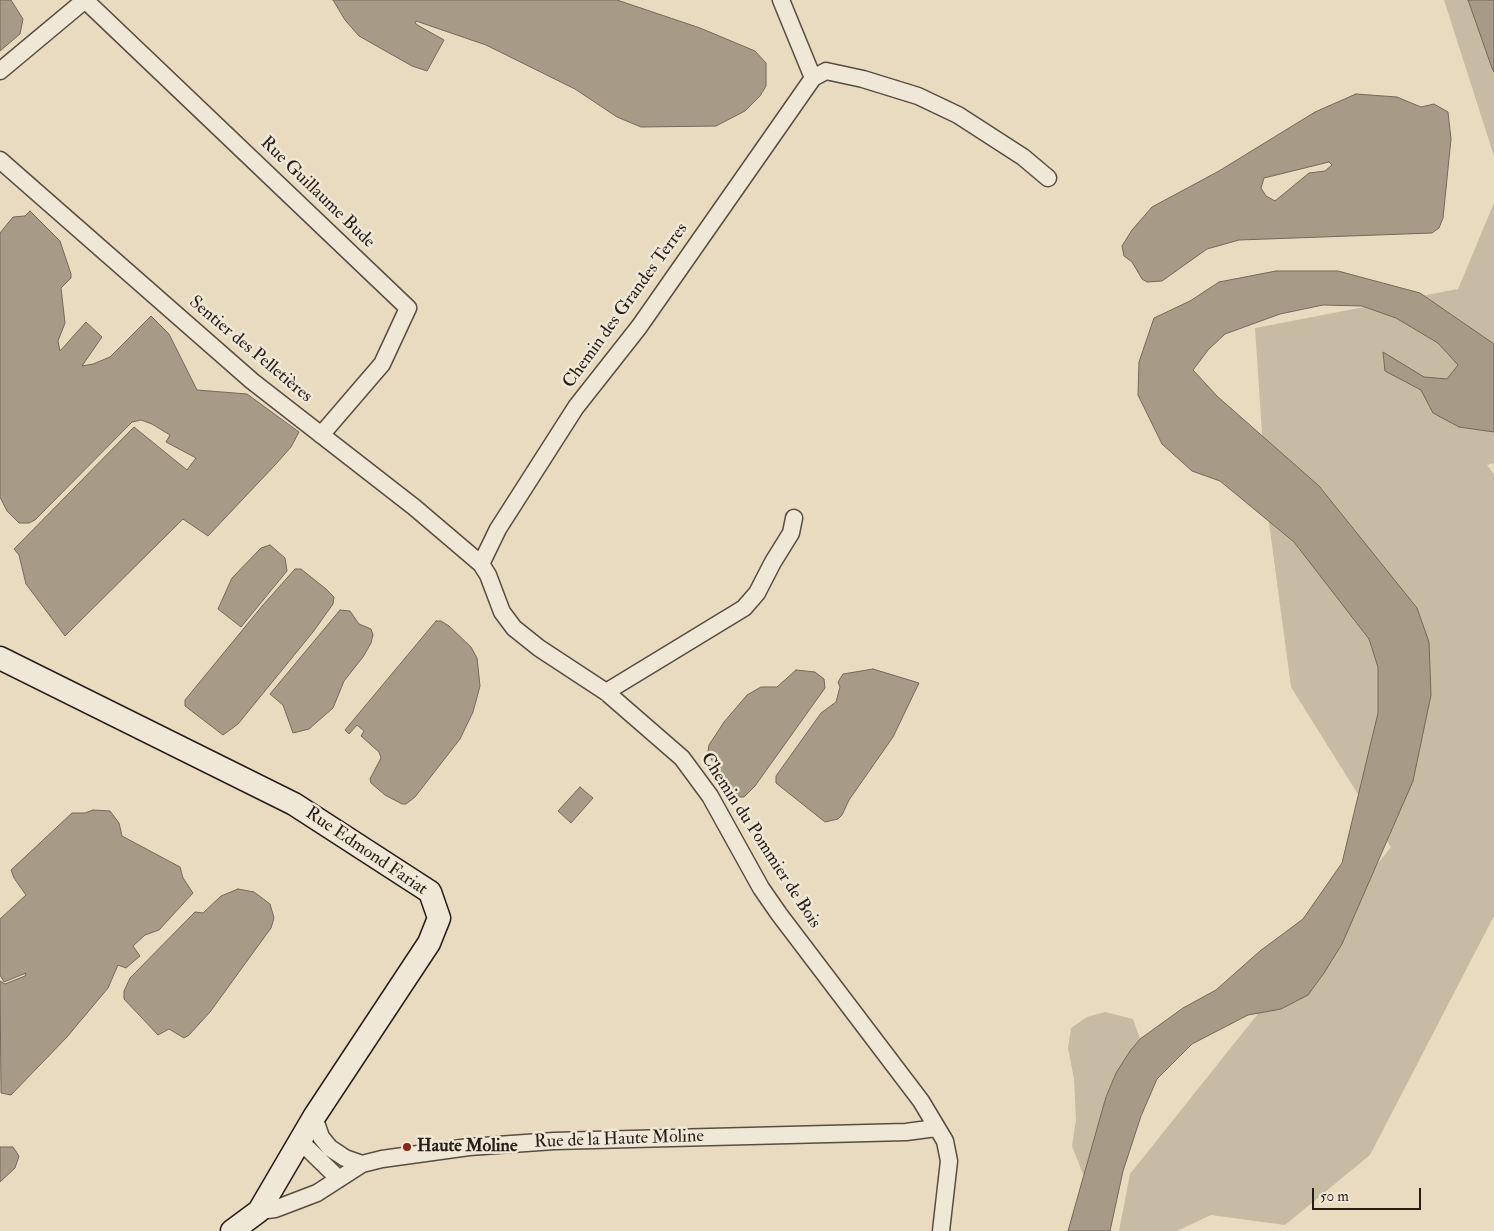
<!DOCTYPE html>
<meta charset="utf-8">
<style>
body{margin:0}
#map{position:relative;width:1494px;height:1231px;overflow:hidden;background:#e8dbc0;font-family:"IM FELL Double Pica",serif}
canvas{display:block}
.scale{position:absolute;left:1312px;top:1188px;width:109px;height:22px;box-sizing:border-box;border:2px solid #291c17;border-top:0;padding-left:6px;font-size:15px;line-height:18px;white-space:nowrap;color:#291c17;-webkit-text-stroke:4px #f0e8d6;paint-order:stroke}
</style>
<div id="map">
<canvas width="1494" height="1231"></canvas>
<div class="scale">50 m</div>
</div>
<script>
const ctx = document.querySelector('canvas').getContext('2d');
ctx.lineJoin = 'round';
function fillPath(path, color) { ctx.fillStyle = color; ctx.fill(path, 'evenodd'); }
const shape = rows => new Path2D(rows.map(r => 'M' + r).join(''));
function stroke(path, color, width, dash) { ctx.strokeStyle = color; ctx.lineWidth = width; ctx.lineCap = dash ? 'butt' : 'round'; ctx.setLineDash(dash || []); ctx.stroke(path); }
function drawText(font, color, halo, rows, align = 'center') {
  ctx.font = font + ' "IM FELL Double Pica",serif'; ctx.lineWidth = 5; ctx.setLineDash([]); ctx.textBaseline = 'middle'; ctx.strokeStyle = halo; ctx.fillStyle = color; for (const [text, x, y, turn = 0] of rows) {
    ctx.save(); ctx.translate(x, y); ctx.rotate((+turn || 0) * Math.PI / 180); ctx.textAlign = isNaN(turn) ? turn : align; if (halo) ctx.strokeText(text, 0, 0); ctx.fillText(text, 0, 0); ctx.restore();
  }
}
fillPath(shape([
 [1444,0,1494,0,1494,156],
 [1494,203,1494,463,1487,465,1494,474,1494,916,1370,1155,1285,1225,1211,1215,1177,1231,1119,1231,1130,1174,1391,847,1291,687,1267,508,1255,328,1458,289],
 [1105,1012,1133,1019,1140,1039,1130,1051,1106,1097,1084,1177,1072,1146,1076,1120,1074,1079,1068,1048,1071,1028,1087,1017]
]), '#c8bba3');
const water = shape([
 [0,0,11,0,23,19,20,34,0,51,0,0],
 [333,0,617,0,700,28,755,51,766,63,766,86,760,96,745,111,716,126,641,127,617,117,575,89,486,45,416,21,415,23,419,26,444,40,427,71,412,66,359,36,345,20,333,0],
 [1468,0,1494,0,1494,72,1492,68,1468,0],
 [1356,94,1397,97,1421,107,1434,104,1448,112,1451,139,1443,218,1439,228,1432,233,1239,240,1207,249,1162,281,1147,282,1142,279,1132,262,1124,256,1122,246,1132,230,1152,207,1219,171,1315,112,1356,94],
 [1329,162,1332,165,1325,171,1309,173,1275,201,1266,196,1261,188,1264,178,1329,162],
 [30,211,60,241,71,274,71,278,61,288,65,323,58,341,60,351,86,322,102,337,82,366,93,364,110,357,151,316,169,334,197,390,247,394,299,432,291,447,276,464,208,536,183,519,65,636,26,584,19,555,14,549,134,427,187,470,196,458,166,442,170,435,152,424,141,420,132,422,35,520,29,523,19,523,7,511,0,497,0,233,13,217,25,216,30,211],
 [1276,271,1338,271,1420,293,1494,344,1494,432,1459,427,1433,413,1421,390,1385,371,1383,352,1424,377,1447,379,1458,365,1438,343,1396,318,1362,306,1323,305,1280,314,1225,334,1208,350,1193,370,1217,396,1319,486,1417,608,1429,642,1431,695,1413,781,1342,944,1324,973,1308,995,1281,1009,1248,1015,1192,1044,1157,1079,1141,1116,1123,1171,1110,1231,1068,1231,1106,1097,1116,1073,1130,1051,1140,1039,1183,1008,1216,990,1260,951,1303,919,1342,863,1378,713,1378,667,1369,639,1294,542,1220,481,1192,471,1162,444,1138,395,1139,362,1154,318,1190,301,1219,282,1276,271],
 [270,545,285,558,287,571,241,627,218,609,232,578,261,548,270,545],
 [295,569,301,569,326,589,334,597,333,604,313,632,238,724,223,735,185,706,185,700,263,605,295,569],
 [340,610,350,611,359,624,371,629,373,635,371,643,363,657,344,681,333,708,309,729,293,733,283,705,270,694,340,610],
 [436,621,441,621,449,626,471,647,477,658,480,686,473,712,460,739,415,797,406,804,402,804,385,795,371,783,370,779,381,758,379,752,361,736,364,731,357,725,349,734,345,730,436,621],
 [873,669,919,683,893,737,849,800,842,815,838,819,825,822,776,783,776,776,821,713,836,702,840,687,838,682,843,674,873,669],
 [796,670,815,672,824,679,825,688,755,786,744,797,739,797,717,771,708,752,709,745,724,722,747,695,761,687,777,687,796,670],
 [580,787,593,798,571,823,558,811,580,787],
 [93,810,110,811,119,823,122,836,180,867,183,878,193,893,159,930,145,935,133,946,140,956,126,968,118,965,108,988,67,1037,11,1095,1,1093,0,981,5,984,25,976,26,973,4,982,0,975,0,919,26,895,14,878,11,870,72,813,85,813,93,810],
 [238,889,254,892,270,904,274,918,271,928,210,1012,189,1035,184,1038,169,1029,158,1035,124,999,124,991,130,978,195,912,203,913,221,896,238,889],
 [0,1147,13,1147,19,1156,15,1168,0,1182,0,1147]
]);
fillPath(water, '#a79a87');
stroke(water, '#75685a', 1);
const street = shape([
 [85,0,408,308,382,364,321,435],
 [781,0,813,78],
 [0,71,85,0],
 [0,160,252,381,414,507,481,564,488,575,502,612,514,628,539,648,606,692,682,758,710,796,761,888,779,914,921,1101,945,1141,949,1161,941,1231],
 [481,564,498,529,576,407,639,327,813,78,826,71,863,79,918,96,958,115,1023,157,1048,178],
 [606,692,744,608,757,593,773,562,791,533,794,518],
 [314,1117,321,1137,330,1148,345,1158,362,1164],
 [301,1142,339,1179],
 [259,1211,275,1209,317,1193,362,1164,382,1159,469,1147,554,1141,906,1132,936,1128]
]);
const secondary = shape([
 [0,658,294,804,430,892,439,918,429,943,314,1117,259,1211,232,1231]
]);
stroke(street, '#594c41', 19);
stroke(secondary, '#291c17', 25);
stroke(street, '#f0e8d6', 16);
stroke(secondary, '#f0e8d6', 22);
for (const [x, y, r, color] of [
 [407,1147,5,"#8f2418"]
]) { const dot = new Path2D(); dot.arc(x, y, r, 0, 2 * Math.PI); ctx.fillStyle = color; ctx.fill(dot); stroke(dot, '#f0e8d6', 2); }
drawText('18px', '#291c17', '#f0e8d6', [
 ["Rue Guillaume Bude",317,193,44],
 ["Chemin des Grandes Terres",626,306,-54],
 ["Sentier des Pelletières",250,350,40],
 ["Chemin du Pommier de Bois",760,841,57],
 ["Rue Edmond Fariat",366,852,34],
 ["Rue de la Haute Moline",619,1140,-2]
]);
drawText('bold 18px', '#291c17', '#f0e8d6', [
 ["Haute Moline",417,1147]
], 'left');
</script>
